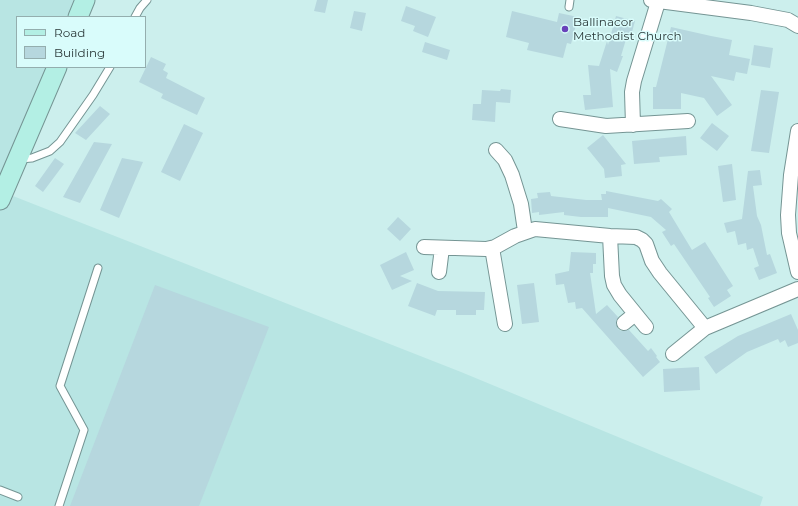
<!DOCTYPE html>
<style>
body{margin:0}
#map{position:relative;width:798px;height:506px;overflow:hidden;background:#ccefed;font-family:Montserrat,sans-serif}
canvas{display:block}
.legend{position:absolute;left:16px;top:16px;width:130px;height:52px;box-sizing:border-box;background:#d9fcfb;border:1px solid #94aeae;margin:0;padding:5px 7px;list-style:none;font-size:12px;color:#2c3a3a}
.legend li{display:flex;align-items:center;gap:8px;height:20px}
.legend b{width:20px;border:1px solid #94aeae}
</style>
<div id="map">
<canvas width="798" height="506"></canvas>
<ul class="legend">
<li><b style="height:5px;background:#b3efe4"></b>Road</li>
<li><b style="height:11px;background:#b6d7de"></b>Building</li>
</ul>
</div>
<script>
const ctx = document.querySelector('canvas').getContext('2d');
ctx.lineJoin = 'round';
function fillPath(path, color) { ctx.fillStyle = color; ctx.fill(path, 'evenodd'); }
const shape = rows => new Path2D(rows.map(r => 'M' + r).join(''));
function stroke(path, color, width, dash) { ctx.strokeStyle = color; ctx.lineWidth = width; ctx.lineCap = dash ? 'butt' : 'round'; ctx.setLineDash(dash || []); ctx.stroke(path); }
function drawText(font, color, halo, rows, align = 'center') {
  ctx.font = font + ' Montserrat,sans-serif'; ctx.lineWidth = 3; ctx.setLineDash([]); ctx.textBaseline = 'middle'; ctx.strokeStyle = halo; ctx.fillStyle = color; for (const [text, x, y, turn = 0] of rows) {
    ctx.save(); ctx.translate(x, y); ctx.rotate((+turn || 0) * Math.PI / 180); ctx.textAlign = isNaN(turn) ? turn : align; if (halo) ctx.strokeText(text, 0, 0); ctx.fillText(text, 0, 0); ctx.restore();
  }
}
fillPath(shape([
 [0,0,74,0,67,17,17,17,17,67,47,67,17,178,13,196,461,372,763,497,760,506,0,506]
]), '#b8e5e3');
fillPath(shape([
 [317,0,328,0,325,13,314,11],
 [406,6,436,17,428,37,413,31,415,26,401,21],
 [354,11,366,13,362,31,350,28],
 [512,11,557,22,559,13,578,17,571,44,567,43,563,58,527,50,529,43,506,37],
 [616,16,635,21,632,32,630,31,629,37,627,36,621,56,623,56,617,72,610,69,613,107,585,110,583,95,591,95,588,65,599,66,607,41,608,45],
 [671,27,711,36,732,40,729,55,750,59,747,74,736,72,734,81,711,76,732,105,717,116,704,98,681,93,681,109,653,109,653,87,656,87],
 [425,42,450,50,447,60,422,52],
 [754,45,773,48,770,68,751,65],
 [151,57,166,64,163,70,168,73,166,78,205,98,197,115,161,98,163,94,139,82],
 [501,89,511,90,510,103,496,102,495,122,472,120,473,104,481,104,482,90,500,91],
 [761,90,779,92,769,153,751,151],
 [100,106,110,114,86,140,75,133],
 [712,123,729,136,717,151,700,138],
 [184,124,203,133,180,181,161,172],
 [603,135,626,164,621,165,622,176,605,178,604,169,587,148],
 [686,136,687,155,659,157,660,162,634,164,632,141],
 [94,142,112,144,80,203,63,197],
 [55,158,64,164,43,192,35,186],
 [122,158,143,162,119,218,100,210],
 [732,164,736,200,723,202,718,166],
 [760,170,762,185,753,186,757,216,761,225,767,255,770,254,777,273,759,280,754,268,759,266,753,248,747,250,746,243,738,245,735,231,727,233,724,223,742,219,748,171],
 [606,191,658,201,661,199,672,209,669,212,692,250,705,242,733,286,727,290,731,296,714,307,708,298,710,297,674,244,671,246,662,232,666,230,651,217,608,208,608,217,581,217,564,215,564,212,539,215,539,212,532,213,531,199,538,198,537,193,550,192,551,196,586,200,602,200,601,194,606,194],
 [398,217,411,229,400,241,387,229],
 [406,252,414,270,400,276,412,281,392,290,380,265],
 [571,252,596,253,596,264,593,264,593,273,590,273,596,314,607,305,618,317,616,324,618,329,621,331,629,330,648,351,651,348,657,356,656,357,660,362,643,377,582,308,576,309,575,302,568,303,564,284,556,285,555,274,569,271],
 [417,283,438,291,485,292,484,310,476,310,476,315,456,315,456,310,437,310,435,316,408,306],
 [534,283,539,322,522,324,517,285],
 [155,285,269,327,199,506,70,506],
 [791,314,798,330,798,343,788,347,785,340,780,343,778,339,747,352,716,374,704,357,738,336],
 [699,367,700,390,664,392,663,369]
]), '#b6d7de');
const lane = shape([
 [569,7,570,0],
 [135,17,140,8,147,0],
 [20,159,32,158,50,151,60,142,93,95,110,67],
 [0,490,18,497],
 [59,506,84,430,60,386,98,268]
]);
const street = shape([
 [651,0,751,13,788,20,798,26],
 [560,119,606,126,688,121],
 [633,125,632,92,634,81,658,2],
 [798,131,791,175,788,215,789,233,798,272],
 [496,150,505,160,512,175,521,204,525,231],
 [610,236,612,276,614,285,620,295,646,327],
 [424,247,486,249,495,247,515,236,535,229,610,236,636,237,642,240,646,244,652,261,660,273,705,328,798,289],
 [492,248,505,324],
 [439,272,442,248],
 [624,323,635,314],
 [673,354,705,328]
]);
const secondary = shape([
 [78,17,85,0],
 [0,200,57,67]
]);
stroke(lane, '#759594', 9);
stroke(street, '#759594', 16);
stroke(secondary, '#759594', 21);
stroke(lane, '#fff', 7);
stroke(street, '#fff', 14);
stroke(secondary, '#b3efe4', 19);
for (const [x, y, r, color] of [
 [565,29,4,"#6941ba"]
]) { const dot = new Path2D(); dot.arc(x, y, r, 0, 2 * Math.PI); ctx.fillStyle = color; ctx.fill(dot); stroke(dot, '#d9fcfb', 1.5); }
drawText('12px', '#2c3a3a', '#d9fcfb', [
 ["Ballinacor",573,22],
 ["Methodist Church",573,36]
], 'left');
</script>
